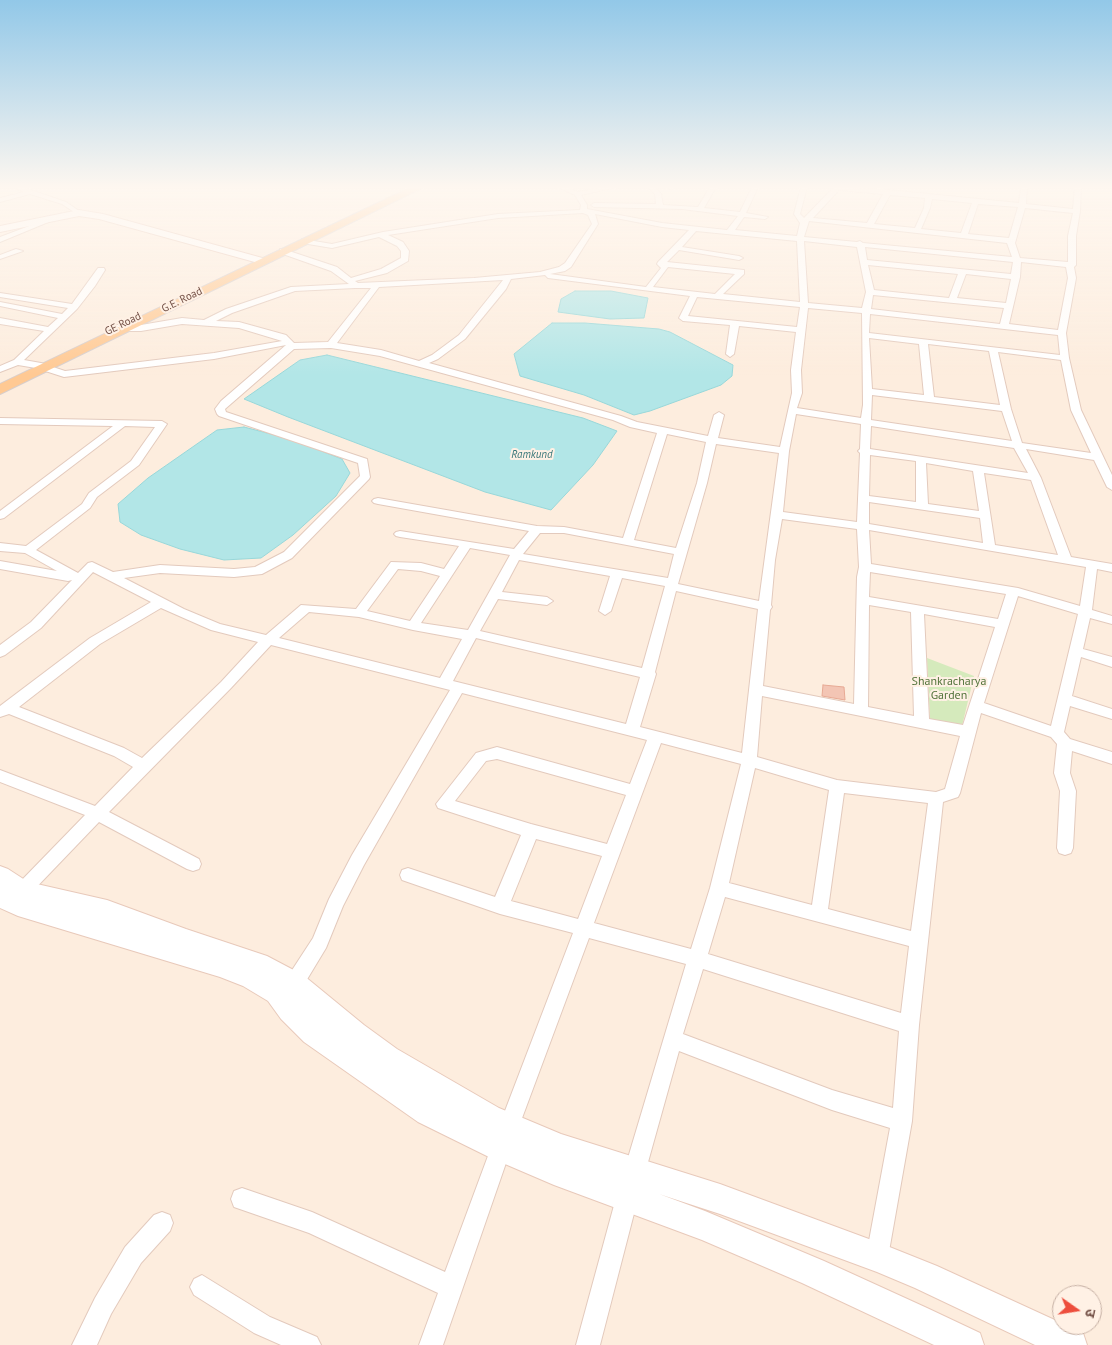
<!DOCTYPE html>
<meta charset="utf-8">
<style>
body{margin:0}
#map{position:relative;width:1112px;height:1345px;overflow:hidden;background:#fdedde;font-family:"PT Sans","Noto Sans Devanagari",sans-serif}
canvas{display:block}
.north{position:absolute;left:1052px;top:1285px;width:50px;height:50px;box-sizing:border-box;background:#fff1e5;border:1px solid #c7b1a5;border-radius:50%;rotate:103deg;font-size:14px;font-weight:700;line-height:20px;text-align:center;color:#735046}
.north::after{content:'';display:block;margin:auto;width:18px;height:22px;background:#ed4e3d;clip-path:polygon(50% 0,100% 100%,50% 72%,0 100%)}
</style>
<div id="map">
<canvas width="1112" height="1345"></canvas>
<div class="north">उ</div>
</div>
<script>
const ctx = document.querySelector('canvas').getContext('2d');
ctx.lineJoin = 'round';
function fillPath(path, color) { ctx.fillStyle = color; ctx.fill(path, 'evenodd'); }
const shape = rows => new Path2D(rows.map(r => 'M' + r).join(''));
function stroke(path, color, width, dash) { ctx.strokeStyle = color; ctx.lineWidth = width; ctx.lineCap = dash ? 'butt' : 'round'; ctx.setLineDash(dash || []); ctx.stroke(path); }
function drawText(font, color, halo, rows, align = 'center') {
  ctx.font = font + ' "PT Sans",sans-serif'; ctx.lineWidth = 4; ctx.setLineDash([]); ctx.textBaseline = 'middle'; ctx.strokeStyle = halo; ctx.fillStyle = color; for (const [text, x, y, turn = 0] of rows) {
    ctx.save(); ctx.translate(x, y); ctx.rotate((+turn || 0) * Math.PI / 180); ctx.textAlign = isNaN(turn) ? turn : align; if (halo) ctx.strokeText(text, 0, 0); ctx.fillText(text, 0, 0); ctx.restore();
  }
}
fillPath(shape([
 [927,658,974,676,962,726,930,719]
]), '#d5eabc');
const water = shape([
 [575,291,611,291,648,298,644,318,610,319,558,312,561,299,575,291],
 [552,323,585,323,659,329,670,332,733,365,732,376,721,385,650,411,634,415,584,395,520,376,514,354,552,323],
 [327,355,583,418,617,431,593,465,551,510,485,492,288,417,244,399,300,360,327,355],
 [244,427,290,439,342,459,350,473,336,496,293,535,261,558,224,560,180,549,141,535,120,522,118,504,148,478,217,430,244,427]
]);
fillPath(water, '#b2e6e7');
stroke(water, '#98d7d9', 1);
const building = shape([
 [823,685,844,687,845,700,822,696,823,685]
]);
fillPath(building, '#f3c5b4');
stroke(building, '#e7a994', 1);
const street = shape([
 [13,187,22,187,66,202,82,213,77,214,62,204,30,194,0,202,0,198,24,192,13,187],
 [558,187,566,187,578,192,604,187,617,187,581,195,587,205,587,209,662,223,727,230,738,216,682,209,594,207,591,205,594,203,656,204,655,194,648,187,655,187,661,194,663,205,698,207,710,187,716,187,704,208,740,212,752,187,758,187,746,213,768,217,765,219,744,217,735,230,797,236,800,223,794,214,801,187,807,187,800,214,804,218,834,187,888,190,1019,203,1021,187,1027,187,1026,204,1073,209,1075,187,1081,187,1080,211,1076,236,1076,265,1074,267,1076,278,1066,333,1069,358,1081,410,1112,475,1112,490,1107,487,1094,460,1026,449,1041,478,1071,557,1112,564,1112,572,1097,569,1092,610,1112,616,1112,624,1090,618,1083,649,1112,657,1112,667,1081,657,1072,696,1112,709,1112,719,1070,706,1064,732,1070,739,1112,752,1112,764,1072,751,1070,773,1076,791,1073,848,1071,853,1065,855,1059,853,1057,848,1060,791,1054,773,1057,744,1051,737,981,713,960,793,958,797,943,802,919,1025,912,1121,888,1257,885,1265,877,1268,869,1265,866,1257,890,1128,832,1110,679,1051,638,1198,600,1345,576,1345,616,1198,686,964,589,938,515,1137,443,1345,419,1345,438,1293,309,1233,234,1207,231,1199,234,1191,242,1188,312,1212,445,1272,495,1137,573,933,500,914,402,880,400,875,402,870,408,868,495,897,521,835,438,808,436,804,476,753,497,747,630,784,647,740,462,693,364,865,343,906,326,948,297,996,290,999,283,996,281,990,283,984,313,938,329,899,352,855,450,690,271,645,231,688,109,812,199,859,201,864,199,869,193,871,187,869,99,822,28,896,0,908,0,892,16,886,85,815,0,782,0,770,95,806,133,767,114,756,9,714,0,717,0,706,90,638,151,602,93,572,41,628,5,655,0,657,0,645,31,622,72,580,68,581,0,569,0,561,57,571,25,553,0,551,0,543,26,546,82,504,89,493,131,461,155,427,125,426,4,518,0,519,0,511,113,426,0,424,0,418,162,421,167,424,139,465,97,497,90,508,36,550,78,573,88,563,92,562,113,572,160,565,234,569,255,567,284,552,360,476,358,463,219,416,217,414,215,409,221,401,286,345,214,359,64,377,36,368,18,365,0,372,0,366,14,360,44,331,0,324,0,318,48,327,58,318,0,306,0,302,62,314,68,308,0,297,0,293,72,304,98,268,104,268,105,270,95,286,77,309,24,360,41,363,65,371,214,353,282,341,239,328,182,324,141,331,114,331,110,328,114,325,141,325,182,318,204,320,226,309,291,287,349,284,331,271,280,253,280,249,283,249,337,267,351,278,381,269,401,258,401,251,397,246,379,237,332,248,302,243,302,239,332,244,383,232,498,214,580,210,581,205,575,195,558,187],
 [839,190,883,194,867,223,813,218,839,190],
 [890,195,925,198,924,208,915,228,874,224,890,195],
 [932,199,972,203,961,233,921,229,930,208,932,199],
 [978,204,1018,207,1009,238,968,234,978,204],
 [1025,208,1073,213,1068,236,1068,262,1020,258,1015,243,1025,208],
 [583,213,588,215,592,224,565,263,559,267,540,272,474,278,358,283,355,281,387,273,408,261,409,251,403,242,388,235,498,218,583,213],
 [595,214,662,227,689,230,658,262,657,264,661,268,646,287,550,274,565,271,571,267,598,224,595,214],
 [809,221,1007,243,1012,257,863,243,860,241,857,242,804,237,809,221],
 [696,231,797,241,800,302,723,294,744,274,744,270,667,262,679,250,739,260,743,258,739,256,682,247,696,231],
 [804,241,857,247,866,292,862,308,808,303,804,241],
 [865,247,1013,262,1011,274,867,260,865,247],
 [1021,262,1066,267,1068,278,1058,330,1009,324,1020,277,1021,262],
 [868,265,958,274,949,298,874,290,868,265],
 [668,267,735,274,715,294,653,287,668,267],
 [966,274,1011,279,1006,303,957,298,966,274],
 [545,275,548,278,690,296,679,318,683,321,730,325,726,354,730,357,734,354,739,326,796,332,791,370,792,393,780,447,718,438,724,415,719,412,714,415,708,436,637,422,621,416,429,363,438,359,465,339,506,289,511,279,545,275],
 [503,280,459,335,432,355,419,361,381,350,337,343,379,287,503,280],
 [355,288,371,288,328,342,294,343,286,335,239,322,216,321,232,313,295,291,355,288],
 [873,295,1004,308,1000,324,871,309,873,295],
 [697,297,800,307,797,327,688,316,697,297],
 [808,308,862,313,863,405,861,418,797,408,802,393,801,370,808,308],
 [870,314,1058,335,1060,355,869,333,870,314],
 [869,338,919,344,924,395,872,389,869,338],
 [928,344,989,351,1000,405,934,397,928,344],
 [331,348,380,356,613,420,630,427,657,433,623,538,564,527,537,526,378,498,374,499,372,501,374,503,378,504,529,531,514,549,400,531,396,532,394,534,396,536,400,537,459,546,444,569,421,563,391,562,356,609,301,605,266,635,220,624,184,609,124,578,160,573,234,577,262,574,292,558,369,479,370,477,367,459,226,412,225,409,294,349,331,348],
 [998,352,1061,360,1071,410,1091,453,1022,443,1011,409,998,352],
 [872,395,1002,411,1012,441,871,420,872,395],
 [796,414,861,424,860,449,858,451,860,453,857,522,783,512,789,451,796,414],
 [871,426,1014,448,1028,473,870,449,871,426],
 [667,434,706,442,697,483,676,548,634,540,667,434],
 [716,444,779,453,759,601,678,584,707,483,716,444],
 [870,455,916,461,916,502,869,496,870,455],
 [926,463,973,471,979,511,928,504,926,463],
 [984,473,1031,480,1058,555,995,545,984,473],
 [869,502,980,518,983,543,869,524,869,502],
 [782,519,857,529,859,567,857,577,854,704,763,686,770,610,772,607,771,605,775,560,782,519],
 [869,530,1086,567,1080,606,1018,588,871,564,869,530],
 [540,533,564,533,674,554,668,578,523,554,540,533],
 [470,548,510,555,468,630,421,623,470,548],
 [519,560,610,576,599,611,605,615,611,611,622,578,665,586,642,668,480,631,498,599,547,605,553,601,547,597,502,592,519,560],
 [398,569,421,571,440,576,410,621,367,611,398,569],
 [870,572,1006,594,998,619,869,597,870,572],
 [676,591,758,609,742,753,640,727,656,674,655,672,676,591],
 [1018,596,1078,614,1051,726,984,703,1018,596],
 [869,605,911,612,914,716,868,707,869,605],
 [161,608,211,630,258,642,221,682,142,758,124,748,19,707,100,644,161,608],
 [309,612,359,617,413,630,462,639,440,678,279,638,309,612],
 [924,614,995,627,963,725,929,719,924,614],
 [476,638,640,677,626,724,453,681,476,638],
 [762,696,960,736,945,789,936,792,837,780,757,757,762,696],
 [661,743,741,764,710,888,691,949,594,923,661,743],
 [497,759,626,795,607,844,531,824,455,801,486,761,497,759],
 [755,768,829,790,812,905,729,883,755,768],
 [844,793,928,803,911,931,828,909,844,793],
 [536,839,602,856,578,919,511,901,536,839],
 [725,897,909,946,901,1013,708,954,725,897],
 [703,969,899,1031,893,1108,832,1090,683,1034,703,969],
 [666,187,673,187,669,189,666,187],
 [53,217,58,218,0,242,0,237,53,217],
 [16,249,23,251,0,259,0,255,16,249],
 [162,1212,170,1215,173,1223,170,1231,141,1263,111,1314,97,1345,72,1345,95,1298,125,1247,154,1215,162,1212],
 [202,1275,270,1317,317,1337,321,1345,281,1345,254,1333,194,1295,190,1287,194,1279,202,1275]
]);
const secondary = shape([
 [79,210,103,214,266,259,267,261,262,264,99,219,79,216,0,232,0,226,79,210],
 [0,866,8,869,28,882,107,900,186,929,267,956,303,975,364,1025,397,1049,499,1108,561,1134,720,1184,877,1242,937,1266,1083,1333,1087,1345,1035,1345,915,1288,877,1272,720,1214,659,1194,705,1211,824,1261,927,1308,980,1333,984,1345,934,1345,802,1283,702,1240,554,1185,491,1158,418,1122,304,1042,281,1019,268,1001,243,986,220,977,18,916,0,908,0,866]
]);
const primary = shape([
 [411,187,424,187,0,394,0,384,411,187]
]);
stroke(street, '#e3cabd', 2);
stroke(secondary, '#e8c9ba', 2);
stroke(primary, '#d8cecb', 2);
fillPath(street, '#fff');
fillPath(secondary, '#fff');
fillPath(primary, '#ffc993');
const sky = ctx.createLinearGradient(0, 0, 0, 375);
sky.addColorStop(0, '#92c8e8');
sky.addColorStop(0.5, '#fef7f0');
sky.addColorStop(1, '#fef7f000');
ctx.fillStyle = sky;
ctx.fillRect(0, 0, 1112, 375);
drawText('11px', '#735046', '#fff1e5', [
 ["G.E. Road",182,300,-26],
 ["GE Road",123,324,-26]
]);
drawText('italic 11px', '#3a787a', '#fff1e5', [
 ["Ramkund",532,455]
]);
drawText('12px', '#53743b', '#fff1e5', [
 ["Shankracharya",949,682],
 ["Garden",949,696]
]);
</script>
